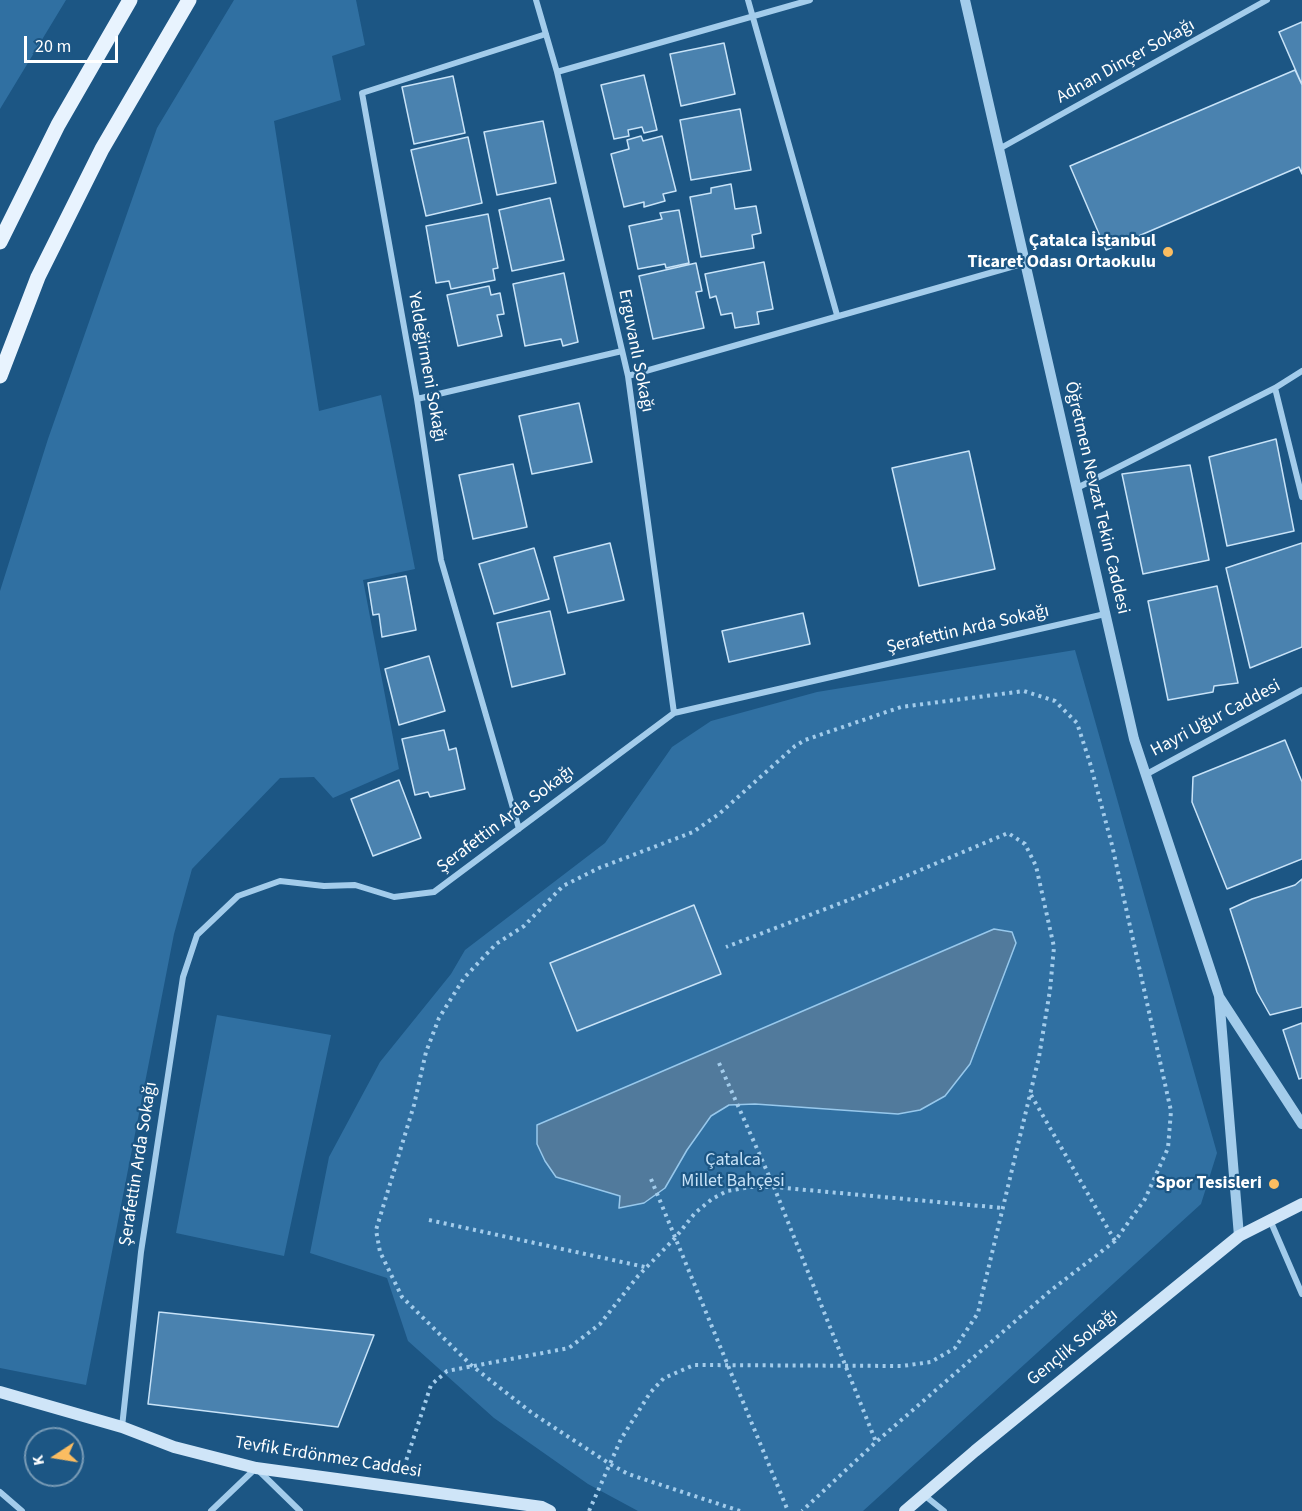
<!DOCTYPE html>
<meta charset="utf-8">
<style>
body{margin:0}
#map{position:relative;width:1302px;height:1511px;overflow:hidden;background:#1c5684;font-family:"Source Sans 3",sans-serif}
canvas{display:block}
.north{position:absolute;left:24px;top:1427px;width:60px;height:60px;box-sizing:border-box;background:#1c5684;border:2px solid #779ab5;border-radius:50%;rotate:258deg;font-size:16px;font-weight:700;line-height:24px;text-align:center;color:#fff}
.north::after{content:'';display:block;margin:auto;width:21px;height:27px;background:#fbbd61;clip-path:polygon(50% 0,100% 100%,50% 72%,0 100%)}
.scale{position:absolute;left:24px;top:36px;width:94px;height:27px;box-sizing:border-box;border:3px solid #fff;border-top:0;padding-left:8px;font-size:18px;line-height:21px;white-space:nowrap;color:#fff;-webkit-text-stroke:4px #1c5684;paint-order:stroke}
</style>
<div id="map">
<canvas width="1302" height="1511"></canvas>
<div class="north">K</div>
<div class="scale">20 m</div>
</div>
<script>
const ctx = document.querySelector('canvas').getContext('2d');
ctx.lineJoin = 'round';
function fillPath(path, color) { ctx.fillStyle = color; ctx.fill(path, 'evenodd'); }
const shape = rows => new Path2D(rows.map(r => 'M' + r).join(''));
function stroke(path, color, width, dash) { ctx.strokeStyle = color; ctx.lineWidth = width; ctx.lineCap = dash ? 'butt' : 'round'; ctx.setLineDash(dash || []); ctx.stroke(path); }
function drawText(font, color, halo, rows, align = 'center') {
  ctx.font = font + ' "Source Sans 3",sans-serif'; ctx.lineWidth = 4.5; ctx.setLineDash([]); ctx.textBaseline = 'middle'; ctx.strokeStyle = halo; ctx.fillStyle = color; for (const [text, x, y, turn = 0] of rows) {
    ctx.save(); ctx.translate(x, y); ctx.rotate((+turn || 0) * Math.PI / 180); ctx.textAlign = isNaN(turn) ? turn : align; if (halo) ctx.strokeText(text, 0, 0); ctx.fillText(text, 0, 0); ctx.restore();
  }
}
fillPath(shape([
 [0,0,66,0,0,109],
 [234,0,356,0,365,45,332,56,341,100,274,121,319,411,381,395,415,569,363,580,399,769,333,798,314,777,280,778,192,869,174,934,86,1385,0,1368,0,591,48,439,157,128],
 [1075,650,1217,1153,1201,1204,863,1511,638,1511,588,1484,494,1418,408,1341,387,1278,310,1253,329,1157,380,1062,451,974,465,950,605,843,672,747,711,721,817,692],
 [217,1015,331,1035,284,1256,176,1233]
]), '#3070a2');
const water = shape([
 [994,929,1012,932,1016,943,970,1064,945,1096,920,1110,898,1114,755,1104,729,1105,711,1116,687,1150,665,1188,644,1203,619,1208,620,1196,556,1177,545,1161,537,1144,537,1125,994,929]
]);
fillPath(water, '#517a9c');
stroke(water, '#97c8ec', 1.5);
const building = shape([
 [1302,22,1302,85,1279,32,1302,22],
 [724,43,735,94,681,106,670,54,724,43],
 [1295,70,1302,85,1302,174,1299,167,1106,250,1070,166,1295,70],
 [644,75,657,130,644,133,642,127,628,130,629,136,614,139,601,85,644,75],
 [453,76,465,133,414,144,402,87,453,76],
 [740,109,751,170,691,180,680,120,740,109],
 [543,121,556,183,497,195,484,132,543,121],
 [641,136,643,141,662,136,676,191,663,194,665,201,644,207,644,202,624,207,611,154,629,149,627,140,641,136],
 [468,137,482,203,426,216,411,150,468,137],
 [731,184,735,209,756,206,761,233,752,235,754,248,701,257,690,197,711,193,711,188,731,184],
 [550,198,564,260,512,271,499,210,550,198],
 [679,210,689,263,666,268,665,264,638,269,629,226,662,219,660,213,679,210],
 [488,214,498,268,493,269,495,280,451,289,449,281,436,283,426,226,488,214],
 [764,262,773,309,757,312,759,324,735,328,732,313,721,315,716,296,710,298,705,274,764,262],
 [696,263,702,291,696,292,704,328,653,339,639,276,696,263],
 [564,273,578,342,563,346,561,339,525,346,513,284,564,273],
 [489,286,491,295,500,293,504,314,497,315,502,336,458,346,447,295,489,286],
 [579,403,592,462,532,474,519,416,579,403],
 [1276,439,1294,531,1227,546,1209,457,1276,439],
 [969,451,995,569,919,586,892,468,969,451],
 [513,464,527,527,473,539,459,475,513,464],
 [1190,465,1209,560,1143,574,1122,474,1190,465],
 [610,543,624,600,568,613,554,557,610,543],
 [1302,543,1302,647,1250,668,1226,568,1302,543],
 [534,548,549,599,494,614,479,564,534,548],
 [406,576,416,630,382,637,379,614,373,615,368,583,406,576],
 [1217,586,1238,683,1214,686,1213,692,1168,700,1148,601,1217,586],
 [550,611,565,674,512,687,497,623,550,611],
 [803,613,810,644,729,662,722,631,803,613],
 [429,656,445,711,399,725,385,669,429,656],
 [444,730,449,750,456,748,465,789,430,797,428,792,415,795,402,739,444,730],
 [1285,740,1302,782,1302,859,1227,889,1192,802,1193,777,1285,740],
 [399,780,421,838,373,856,351,799,399,780],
 [1302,879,1302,1007,1270,1015,1257,992,1230,909,1252,899,1295,885,1302,879],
 [694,905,721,974,577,1031,550,963,694,905],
 [1302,1023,1302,1078,1299,1079,1283,1030,1302,1023],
 [159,1312,374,1335,338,1427,148,1404,159,1312]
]);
fillPath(building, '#4a82af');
stroke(building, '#c8e3f8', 1.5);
stroke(shape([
 [719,1063,774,1187,876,1442],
 [1031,1095,1115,1241],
 [651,1179,788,1511],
 [429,1220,645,1267],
 [404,1467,431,1385,447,1371,569,1348,600,1324,638,1276,675,1238,695,1213,712,1199,727,1191,750,1187,774,1187,1003,1208],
 [589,1511,621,1439,650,1393,664,1378,694,1365,902,1366,931,1362,955,1348,978,1313,981,1299,1039,1057,1050,990,1054,947,1036,866,1025,844,1008,833,854,898,726,947],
 [740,1511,628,1474,610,1464,532,1413,471,1365,402,1297,380,1252,376,1230,414,1105,426,1052,439,1018,464,978,496,944,524,926,563,886,599,868,693,832,719,814,795,746,805,740,901,707,1024,691,1055,701,1077,723,1090,763,1112,845,1171,1111,1168,1148,1145,1199,1115,1241,1050,1291,876,1442,802,1511]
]), '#a3cceb', 4, [3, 4.5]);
stroke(shape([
 [536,0,557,72,628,376,674,713],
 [748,0,837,315],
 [557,72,810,0],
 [999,149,1267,0],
 [628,376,1025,263],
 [1275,388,1302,497],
 [417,399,622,351],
 [1077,488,1275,388,1302,371],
 [1145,775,1302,690],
 [519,829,441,560,417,399,362,93,546,34],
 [1270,1220,1302,1294],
 [122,1427,141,1252,183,977,197,935,238,896,280,881,324,886,355,885,394,897,434,892,674,713,1105,614],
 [0,1492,22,1511],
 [924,1495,944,1511],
 [211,1511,256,1468,300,1511]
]), '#a3cceb', 6);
stroke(shape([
 [965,0,1134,739,1219,996,1239,1236],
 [1220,998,1302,1124]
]), '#a3cceb', 10);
stroke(shape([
 [0,1392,122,1427,174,1447,256,1468,542,1507,550,1511],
 [905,1511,975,1451,1239,1236,1302,1204]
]), '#cfe5f8', 12);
stroke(shape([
 [0,242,58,125,130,0],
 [0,376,38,277,102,149,189,0]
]), '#e8f3fe', 15);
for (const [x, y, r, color] of [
 [1168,252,6,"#fbbd61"],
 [1274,1184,6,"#fbbd61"]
]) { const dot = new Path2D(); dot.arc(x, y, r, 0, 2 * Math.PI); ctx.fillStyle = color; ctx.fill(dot); stroke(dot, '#1c5684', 2); }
drawText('18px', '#fff', '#1c5684', [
 ["Adnan Dinçer Sokağı",1126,62,-29],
 ["Erguvanlı Sokağı",635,351,79],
 ["Yeldeğirmeni Sokağı",426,367,80],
 ["Öğretmen Nevzat Tekin Caddesi",1096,498,77],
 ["Şerafettin Arda Sokağı",968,630,-13],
 ["Hayri Uğur Caddesi",1216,719,-28],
 ["Şerafettin Arda Sokağı",506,820,-37],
 ["Şerafettin Arda Sokağı",139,1164,-81],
 ["Gençlik Sokağı",1073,1348,-39],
 ["Tevfik Erdönmez Caddesi",328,1458,9]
]);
drawText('bold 18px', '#fff', '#1c5684', [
 ["Çatalca İstanbul",1156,242],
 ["Ticaret Odası Ortaokulu",1156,263],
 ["Spor Tesisleri",1262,1184]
], 'right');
drawText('18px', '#c8e3f8', '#1c5684', [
 ["Çatalca",733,1161],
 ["Millet Bahçesi",733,1182]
]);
</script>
